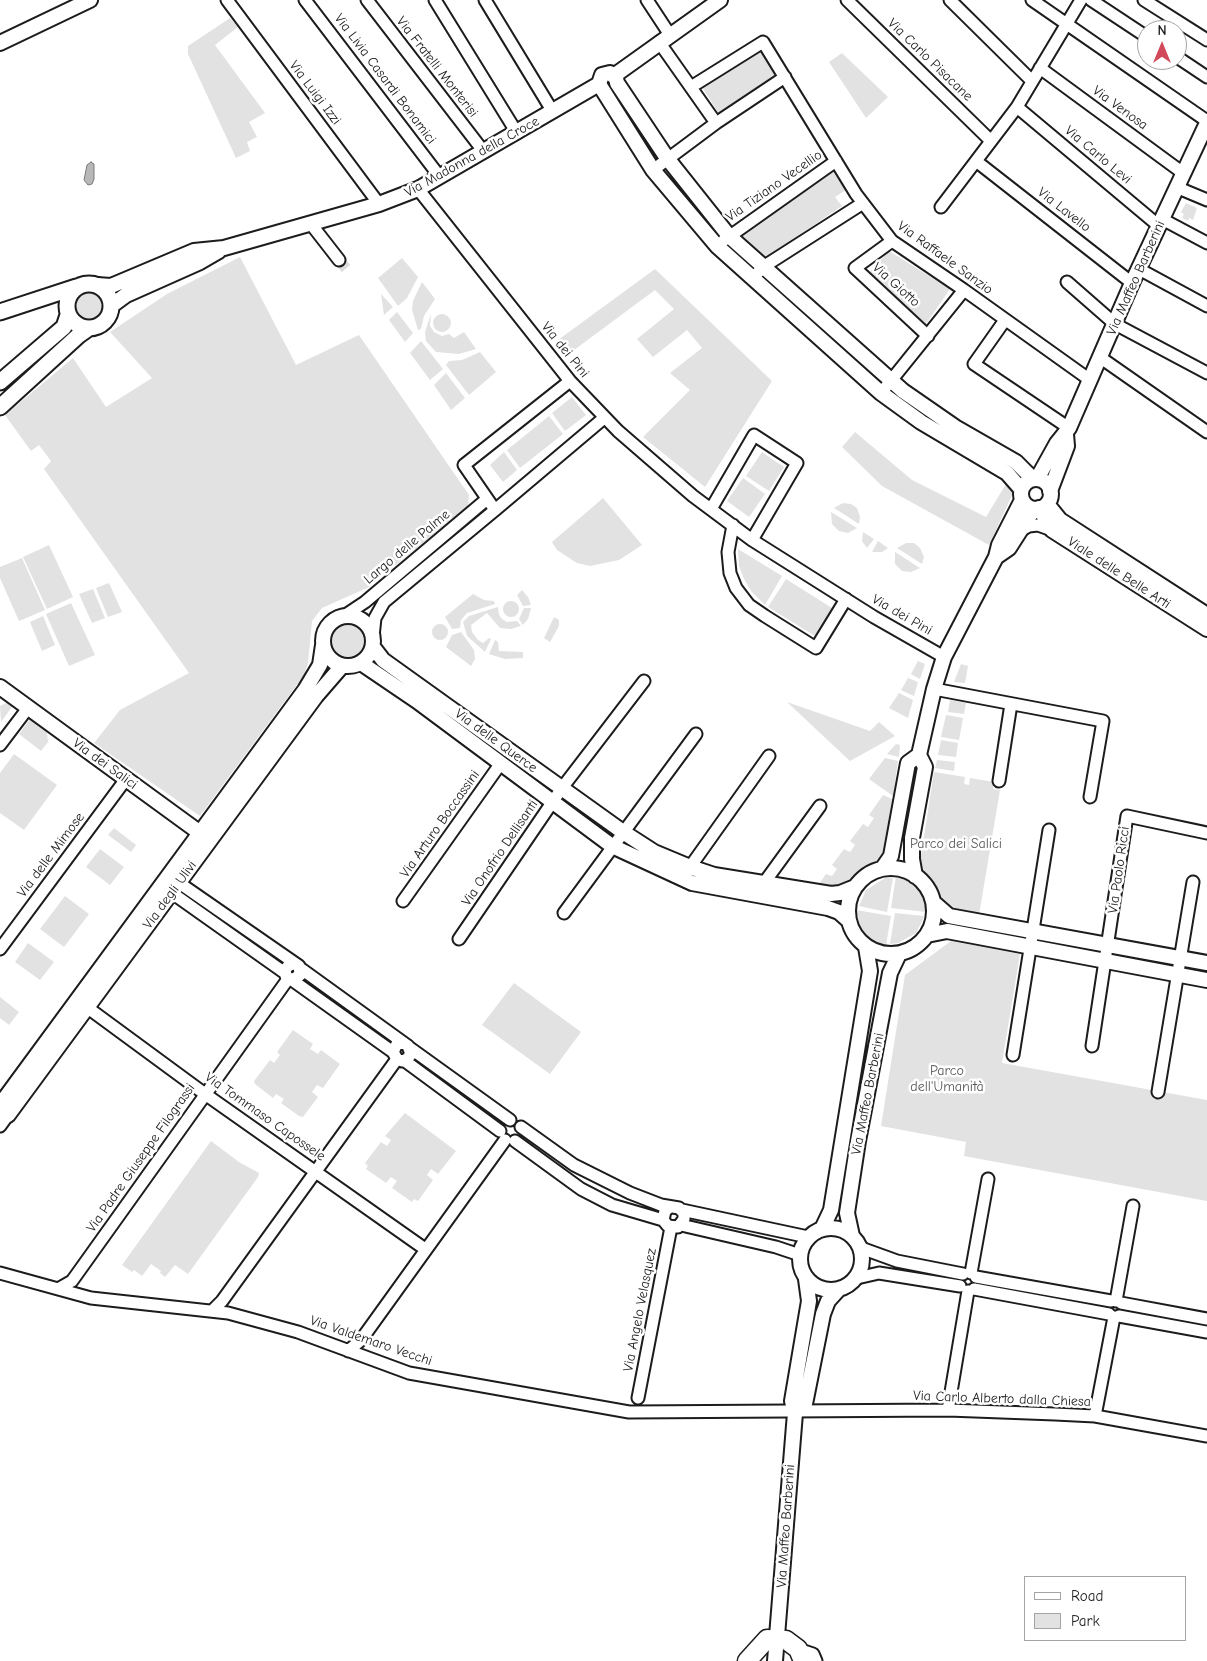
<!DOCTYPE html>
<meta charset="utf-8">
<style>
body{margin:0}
#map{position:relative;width:1207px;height:1661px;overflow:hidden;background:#fff;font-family:"Comic Neue",sans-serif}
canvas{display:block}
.legend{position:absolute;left:1024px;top:1576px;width:162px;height:65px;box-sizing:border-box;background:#fff;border:1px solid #a4a4a4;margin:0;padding:6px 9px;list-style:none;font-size:15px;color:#1c1c1c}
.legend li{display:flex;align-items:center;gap:10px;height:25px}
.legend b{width:25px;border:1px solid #a4a4a4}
.north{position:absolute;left:1137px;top:20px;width:50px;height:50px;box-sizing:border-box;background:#fff;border:1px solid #a4a4a4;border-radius:50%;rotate:0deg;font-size:14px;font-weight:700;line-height:20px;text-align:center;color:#1c1c1c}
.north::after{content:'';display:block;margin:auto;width:18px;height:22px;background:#d1495b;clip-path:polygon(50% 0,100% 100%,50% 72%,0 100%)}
</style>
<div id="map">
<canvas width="1207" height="1661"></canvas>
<ul class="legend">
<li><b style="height:6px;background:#fff"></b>Road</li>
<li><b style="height:14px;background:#e2e2e2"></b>Park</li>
</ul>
<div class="north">N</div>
</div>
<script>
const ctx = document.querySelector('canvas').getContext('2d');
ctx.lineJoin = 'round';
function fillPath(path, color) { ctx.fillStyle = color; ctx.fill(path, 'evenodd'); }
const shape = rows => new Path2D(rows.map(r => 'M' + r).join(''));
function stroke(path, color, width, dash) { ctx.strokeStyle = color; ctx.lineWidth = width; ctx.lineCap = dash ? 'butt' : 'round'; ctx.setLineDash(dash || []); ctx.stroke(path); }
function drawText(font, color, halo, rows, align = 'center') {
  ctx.font = font + ' "Comic Neue",sans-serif'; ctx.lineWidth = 5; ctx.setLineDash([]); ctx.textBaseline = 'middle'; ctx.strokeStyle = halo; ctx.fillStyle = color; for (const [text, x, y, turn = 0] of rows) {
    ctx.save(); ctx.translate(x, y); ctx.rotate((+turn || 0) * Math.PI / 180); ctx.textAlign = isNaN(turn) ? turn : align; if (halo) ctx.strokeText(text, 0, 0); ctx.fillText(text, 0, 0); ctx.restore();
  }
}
fillPath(shape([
 [230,18,238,27,215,45,265,113,249,122,257,137,247,142,250,151,236,158,188,54,188,46],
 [759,49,776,75,719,114,702,87],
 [842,53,888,97,866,118,829,62],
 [831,169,846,190,835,197,842,206,766,257,739,233],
 [1186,203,1197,208,1193,220,1189,218,1188,221,1182,218,1184,214,1181,212],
 [889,251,950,289,926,324,869,273],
 [240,257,296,365,359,335,469,495,468,506,369,587,322,608,312,621,308,663,304,675,200,816,94,743,120,710,189,673,44,469,51,461,39,445,31,451,5,415,73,358,106,407,152,378,110,332,167,294],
 [402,258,418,277,407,298,398,306,378,278],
 [655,269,772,381,705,487,643,437,690,390,670,373,702,348,687,330,653,357,637,339,674,309,655,290,566,356,558,340],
 [422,282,435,299,424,316,421,329,418,330,412,310,413,301],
 '76 306a13 13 0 1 1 26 0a13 13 0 1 1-26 0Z',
 [381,294,393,307,384,315],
 [397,312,413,333,405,342,389,320],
 [431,314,430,326,434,332,442,336,449,334,454,338,464,332,476,349,459,354,436,352,426,341,425,332],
 '433 323a9 9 0 1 1 18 0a9 9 0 1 1-18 0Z',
 [421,341,443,369,430,380,410,353],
 [480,352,496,372,469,395,446,365,449,361,462,360],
 [446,373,465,398,451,410,434,385],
 [572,397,586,415,565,431,552,413],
 [549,416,563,434,520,468,507,450],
 [855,432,912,480,986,517,1006,484,1015,489,989,545,882,486,842,447],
 [504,452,517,470,503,482,490,465],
 [762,452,784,467,769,491,746,476],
 [743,478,765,494,749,517,727,501],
 [603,498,642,545,619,560,590,566,577,563,557,550,552,542],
 [843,503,851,504,857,508,860,517,859,524,834,508],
 [831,512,857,528,848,533,839,531,832,524],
 [863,532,874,539,867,548,862,541],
 [878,541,888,548,882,552,872,552],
 [906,543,914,543,920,548,924,557,922,564,897,548],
 [49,545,73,597,47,609,23,557],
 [738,549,782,576,765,605,751,591,744,579,739,566],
 [895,552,920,568,911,572,902,571,895,564],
 [22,558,45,610,19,621,0,578,0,567],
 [786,579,832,608,815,636,768,607],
 [109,583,122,612,108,617,96,588],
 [93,589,105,618,92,623,79,594],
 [522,590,528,597,531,605,523,606,517,595],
 [473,594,484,600,494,601,495,604,467,613,461,620,460,628,452,629,445,617],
 '503 609a8 8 0 1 1 16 0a8 8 0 1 1-16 0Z',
 [71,603,95,655,69,666,46,614],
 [498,607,499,615,502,619,507,622,517,621,521,626,511,629,500,628,487,613,471,625,472,632,478,640,483,643,489,638,491,639,485,652,467,636,463,622,469,616],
 [524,608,531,608,528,619,523,625,519,619],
 [43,616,55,645,42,651,30,622],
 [554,617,559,620,559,626,550,642,544,638],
 '330 641a18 18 0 1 1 36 0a18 18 0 1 1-36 0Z',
 '432 632a8 8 0 1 1 16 0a8 8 0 1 1-16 0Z',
 [461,632,474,650,475,659,471,666,446,647,452,635],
 [495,640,498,642,499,651,523,652,523,658,505,659,489,654],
 [918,661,925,664,920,679,911,674],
 [961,664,968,666,965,683,954,682],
 [908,678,918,682,914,696,901,690],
 [899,693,913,700,908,718,889,708],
 [950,700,966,703,964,714,948,712],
 [787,702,870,731,879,722,895,736,850,761],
 [6,703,12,707,1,722,0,706],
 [946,715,963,718,959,740,941,737],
 [30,719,47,732,48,742,41,751,19,734],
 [941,740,958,743,956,757,938,755],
 [896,744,900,745,899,757,887,754],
 [14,754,57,785,24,830,0,813,0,773],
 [885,758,898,761,893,796,869,779],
 [937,760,955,762,954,771,935,768],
 [934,772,965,777,964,784,969,785,970,778,994,782,993,789,1000,790,979,915,950,908,943,904,933,884,919,868],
 [883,795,894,800,884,853,881,859,865,867,843,886,829,888,819,884,826,874,832,876,837,869,832,865,844,849,850,852,855,845,850,841,863,824,868,827,874,818,869,815],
 [114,828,136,845,131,852,108,835],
 [100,849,124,867,110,885,86,867],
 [896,876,909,879,913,882,923,895,926,912,891,908],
 [885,878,893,878,887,912,859,906,866,890],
 [65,896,89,914,64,947,40,929],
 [856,910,891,916,886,945,870,940,864,934,858,926],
 [895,913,924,916,923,919,916,933,898,943,890,944],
 [951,941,1020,954,1002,1063,1207,1100,1207,1201,964,1156,966,1142,881,1126,905,975],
 [28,943,54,962,40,980,15,962],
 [514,983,581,1032,550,1074,482,1025],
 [0,997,19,1012,9,1025,0,1018],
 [293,1030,313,1044,310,1049,318,1054,321,1050,340,1064,323,1088,317,1085,312,1092,318,1097,303,1117,299,1116,281,1103,284,1099,276,1094,273,1098,255,1084,254,1081,270,1060,274,1063,280,1055,277,1052],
 [405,1113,456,1151,438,1174,431,1169,427,1175,433,1180,418,1201,414,1199,412,1202,392,1188,397,1181,391,1177,386,1183,366,1169,368,1166,365,1163,381,1142,387,1146,391,1140,385,1136],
 [211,1141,239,1162,259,1173,258,1177,188,1274,175,1265,165,1277,160,1273,161,1271,151,1264,142,1276,134,1270,132,1272,122,1265]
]), '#e2e2e2');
const water = shape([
 [91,162,94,164,94,179,92,184,88,185,84,180,87,165,91,162]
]);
fillPath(water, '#b8b8b8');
stroke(water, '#7a7a7a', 1);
stroke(shape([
 [339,260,348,271]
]), '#ddd', 11, [11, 5.5]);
const minor = shape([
 [227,0,379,204],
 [305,0,440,177],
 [367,0,484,152],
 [435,0,517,133],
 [485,0,553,112],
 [647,0,670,35],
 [847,0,991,141],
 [950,0,1032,81],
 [1032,0,1207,121],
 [1091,0,1147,37],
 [1144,0,1207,40],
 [659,42,716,123],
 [1177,57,1207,77],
 [1040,68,1183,173],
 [691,87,763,42,856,194,892,241,964,290,1090,380],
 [1017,107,1159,226],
 [976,161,1132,283],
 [653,170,716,123,785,77],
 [1176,187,1207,200],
 [418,189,570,381,618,431,693,496,752,540,874,617,944,657],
 [941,207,1017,107,1081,0],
 [1162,219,1207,243],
 [311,224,339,260],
 [723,241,836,161],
 [892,241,855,268,928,336],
 [1139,269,1207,306],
 [753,278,763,267,863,203],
 [1067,282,1115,324,1207,373],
 [1005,320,974,364,1069,428],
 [1101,358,1207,432],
 [570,381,464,465,495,510,604,418],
 [881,393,964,290],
 [711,509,754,435,797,463,752,540],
 [733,525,728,552,730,573,736,588,749,605,765,616,816,648,846,599],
 [1018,532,1029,526,1038,525,1052,530],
 [344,616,365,602,487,499],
 [373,637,375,618,384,602,495,510],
 [934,689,1103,721,1090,797],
 [0,745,28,708],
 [999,781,1011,704],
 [690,867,769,756],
 [172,878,299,966,300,975,292,980,286,976,285,970,289,965,294,964],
 [764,883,820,806],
 [165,888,285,973],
 [403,901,501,763],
 [564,913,696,734],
 [459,939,562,788,644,681],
 [0,949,126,779],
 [300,968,408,1046,411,1054,407,1059,402,1061,397,1059,393,1052,397,1044,403,1043],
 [292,980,393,1052],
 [88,1008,205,1094,425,1249],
 [1092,1046,1127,816,1207,833],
 [410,1048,510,1120],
 [1013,1055,1049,830],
 [405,1061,500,1131],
 [1158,1092,1193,882],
 [0,1126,8,1115],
 [521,1127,574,1165,630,1193,661,1205,679,1208,684,1213,684,1219,678,1227,668,1226,663,1220,665,1211,670,1207],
 [515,1141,581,1189,612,1205,663,1220],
 [682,1210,808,1237],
 [681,1225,776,1247,800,1255],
 [861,1248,897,1261,963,1274],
 [0,1273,91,1298,228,1313,298,1332,409,1373,629,1412,948,1410,1055,1414,1095,1416,1207,1436],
 [971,1273,988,1179],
 [976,1277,1111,1301],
 [857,1278,879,1273,960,1286],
 [58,1289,72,1281,288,979],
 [974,1289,1109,1314],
 [1116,1301,1133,1206],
 [1121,1303,1207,1319],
 [212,1311,222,1301,397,1059],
 [1119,1316,1207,1332],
 [348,1351,361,1340,505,1140],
 [638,1398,671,1227],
 [948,1410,968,1291],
 [1095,1416,1114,1317],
 [798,1649,813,1654,816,1661]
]);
const tertiary = shape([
 [0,43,90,0],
 [615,75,720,0],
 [599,84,653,170,717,246,881,393,921,422,1007,473,1021,489],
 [97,285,111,286,194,251,224,248,379,204,418,189,599,84,602,75,610,73,616,78,617,83,667,158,729,236,903,391,955,427,1016,462,1033,479],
 [111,306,126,295,200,262,219,251],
 [1037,479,1057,443,1069,428,1132,283,1207,123],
 '1021 494a15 15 0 1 1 30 0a15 15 0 1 1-30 0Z',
 [1050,491,1067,446,1066,434],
 [1047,504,1060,520,1207,615],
 [1039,508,1052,530,1207,629],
 [996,557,1009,548,1034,509],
 '323 641a25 25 0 1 1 50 0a25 25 0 1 1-50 0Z',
 [373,647,383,660,623,832,654,852,690,867,714,875,831,894,840,893,855,887],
 [361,663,417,701,612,846,692,883,828,908,839,912,848,920],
 [0,687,207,838],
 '848 911a43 43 0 1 1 86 0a43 43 0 1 1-86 0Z',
 [882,869,891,856,908,763,919,755],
 [915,876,912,859,912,838,925,767,919,755,934,689,944,657,996,557,999,545,1022,500],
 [933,902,949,916,1207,963],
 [927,935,947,931,1207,980],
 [0,1105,305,690,320,665,323,645],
 [0,1108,8,1115,316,696,342,666],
 '800 1259a31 31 0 1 1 62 0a31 31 0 1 1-62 0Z',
 [822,1229,831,1210,870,971,866,947],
 [852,1236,847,1213,858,1141,890,973,899,954],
 [795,1413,805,1404,823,1314,828,1301,838,1290],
 [775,1661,795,1413,792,1401,809,1301,806,1279]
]);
const secondary = shape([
 '67 306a22 22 0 1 1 44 0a22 22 0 1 1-44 0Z',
 [0,312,76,287],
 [0,382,64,327,68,315],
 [0,407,79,335,89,328]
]);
const trunk = shape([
 [747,1661,767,1639,786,1640,798,1649,803,1661]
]);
stroke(minor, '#1c1c1c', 15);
stroke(tertiary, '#1c1c1c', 18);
stroke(secondary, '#1c1c1c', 19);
stroke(trunk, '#1c1c1c', 21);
stroke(minor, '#fff', 11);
stroke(tertiary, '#fff', 14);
stroke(secondary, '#fff', 15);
stroke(trunk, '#fff', 18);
drawText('14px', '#1c1c1c', '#fff', [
 ["Via Carlo Pisacane",930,60,44],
 ["Via Fratelli Monterisi",437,67,52],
 ["Via Livia Casardi Bonamici",385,79,53],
 ["Via Luigi Izzi",315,93,53],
 ["Via Venosa",1120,108,36],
 ["Via Carlo Levi",1098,155,40],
 ["Via Madonna della Croce",472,157,-29],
 ["Via Tiziano Vecellio",774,186,-35],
 ["Via Lavello",1064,210,38],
 ["Via Raffaele Sanzio",945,258,36],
 ["Via Maffeo Barberini",1136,278,-66],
 ["Via Giotto",896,285,42],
 ["Via dei Pini",565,350,51],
 ["Largo delle Palme",407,547,-40],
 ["Viale delle Belle Arti",1119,573,33],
 ["Via dei Pini",902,615,30],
 ["Via delle Querce",496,741,36],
 ["Via dei Salici",105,764,36],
 ["Via Arturo Boccassini",440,824,-55],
 ["Via Onofrio Dellisanti",500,853,-56],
 ["Via delle Mimose",51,855,-53],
 ["Via Paolo Ricci",1119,870,-82],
 ["Via degli Ulivi",170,895,-54],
 ["Via Maffeo Barberini",868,1094,-79],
 ["Via Tommaso Capossele",265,1117,35],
 ["Via Padre Giuseppe Filograssi",141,1158,-55],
 ["Via Angelo Velasquez",640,1310,-79],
 ["Via Valdemaro Vecchi",371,1341,19],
 ["Via Carlo Alberto dalla Chiesa",1002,1399,2],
 ["Via Maffeo Barberini",786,1526,-86]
]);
drawText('14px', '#575757', '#fff', [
 ["Parco dei Salici",956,844],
 ["Parco",947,1071],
 ["dell'Umanità",947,1087]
]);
</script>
